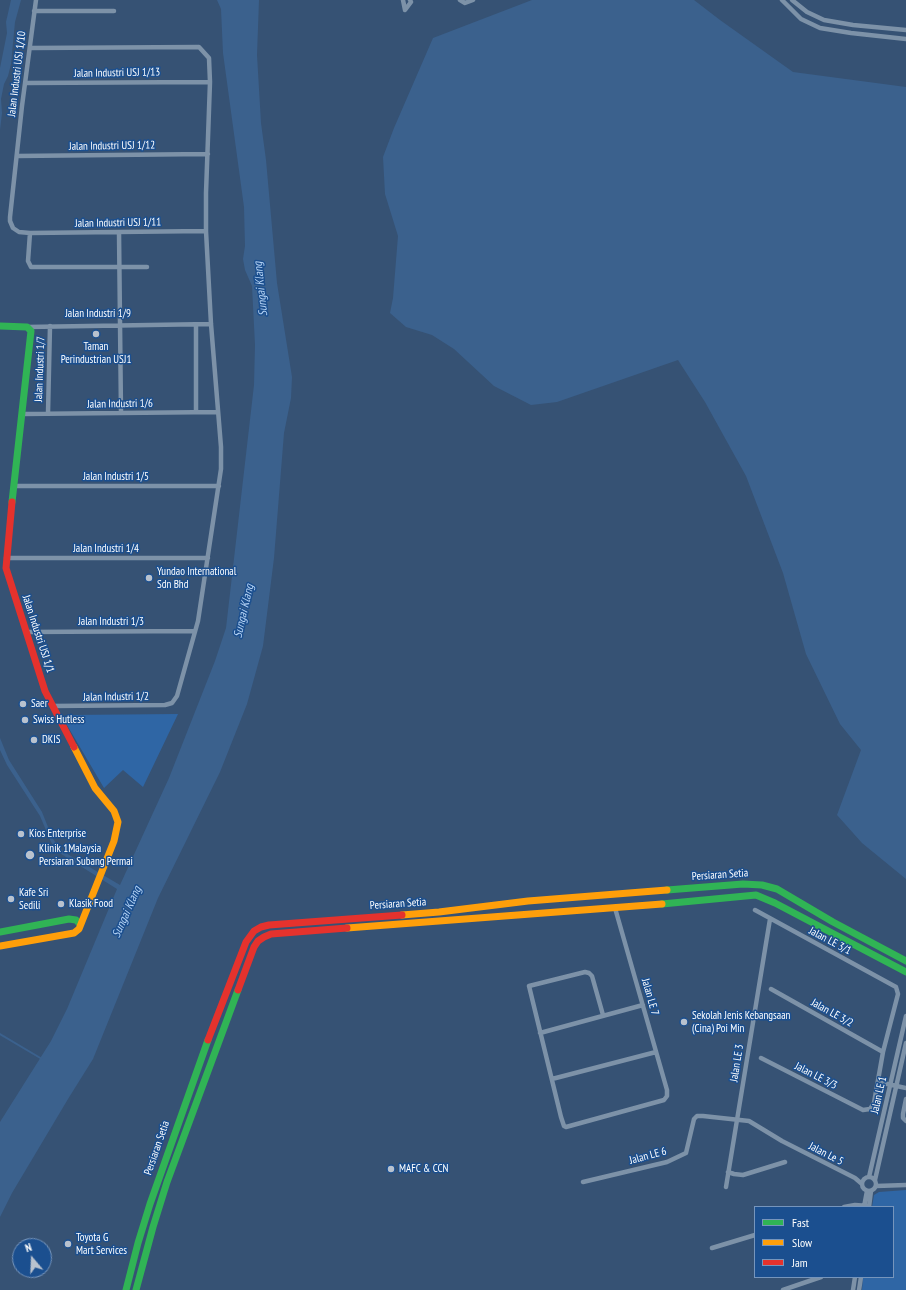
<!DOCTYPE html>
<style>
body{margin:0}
#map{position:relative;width:906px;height:1290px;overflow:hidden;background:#365274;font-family:"PT Sans Narrow",sans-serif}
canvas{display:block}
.legend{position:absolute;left:754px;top:1206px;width:140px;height:72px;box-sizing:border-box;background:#1b4f8f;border:1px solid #7695bc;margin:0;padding:5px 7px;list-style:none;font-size:12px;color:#fff}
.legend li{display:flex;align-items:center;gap:8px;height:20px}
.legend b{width:20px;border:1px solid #7695bc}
.north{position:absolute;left:12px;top:1238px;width:40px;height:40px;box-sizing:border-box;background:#1b4f8f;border:1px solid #7695bc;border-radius:50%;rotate:341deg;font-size:11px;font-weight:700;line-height:16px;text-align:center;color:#fff}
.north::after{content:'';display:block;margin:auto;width:14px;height:18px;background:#b9c2ce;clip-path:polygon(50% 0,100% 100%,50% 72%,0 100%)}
</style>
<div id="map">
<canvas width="906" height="1290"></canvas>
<ul class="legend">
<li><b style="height:5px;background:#30b455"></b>Fast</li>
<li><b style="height:5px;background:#ff9f0a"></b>Slow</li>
<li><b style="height:5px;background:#e5322d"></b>Jam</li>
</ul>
<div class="north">N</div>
</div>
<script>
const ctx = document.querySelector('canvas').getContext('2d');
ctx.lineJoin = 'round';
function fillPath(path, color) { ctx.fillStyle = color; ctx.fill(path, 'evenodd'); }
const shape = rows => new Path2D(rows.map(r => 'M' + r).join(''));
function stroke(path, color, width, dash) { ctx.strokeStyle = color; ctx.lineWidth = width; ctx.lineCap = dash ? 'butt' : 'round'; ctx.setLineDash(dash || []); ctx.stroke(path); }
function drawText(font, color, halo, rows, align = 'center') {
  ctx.font = font + ' "PT Sans Narrow",sans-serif'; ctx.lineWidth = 3; ctx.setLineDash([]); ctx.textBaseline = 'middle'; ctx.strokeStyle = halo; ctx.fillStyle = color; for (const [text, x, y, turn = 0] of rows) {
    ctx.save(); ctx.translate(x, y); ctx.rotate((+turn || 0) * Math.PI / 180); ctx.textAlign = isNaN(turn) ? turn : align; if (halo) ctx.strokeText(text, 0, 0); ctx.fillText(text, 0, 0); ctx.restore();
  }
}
fillPath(shape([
 [178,714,143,787,123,770,104,788,64,720,68,715],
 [906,1190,906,1290,862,1290,863,1277,893,1277,893,1207,872,1207,874,1195,879,1192]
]), '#2f66a5');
fillPath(shape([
 [11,0,21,0,15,22,11,64,8,76,4,84,1,99,2,113,0,130,0,68,7,33,6,22],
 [217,0,259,0,257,55,261,123,266,160,277,283,292,377,291,398,284,433,274,558,263,646,247,704,220,772,158,898,93,1059,68,1099,12,1193,0,1217,0,1122,51,1041,67,1009,117,889,58,852,51,842,40,816,7,765,0,750,0,738,9,760,42,812,52,837,57,845,64,852,120,885,169,778,215,661,226,628,254,385,255,345,252,286,245,270,243,259,245,246,244,207,223,53,221,9],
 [532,0,694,0,720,20,793,72,906,87,906,879,862,843,837,815,861,750,840,724,806,654,783,573,746,476,705,402,678,360,557,402,531,405,494,386,454,349,432,335,406,327,390,313,393,298,398,236,385,194,383,157,394,128,433,38]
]), '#3b618d');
stroke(shape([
 [0,1034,42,1059]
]), '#3b618d', 2);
stroke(shape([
 [36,0,22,106,10,217,10,221,13,228,19,232,30,233,206,231],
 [403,0,405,10,411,2,410,0],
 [460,0,465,3,473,0],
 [782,0,801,19,820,28,851,33,906,39],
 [792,0,807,12,824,20,853,25,906,30],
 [34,11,114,11],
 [30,48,199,47,209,58,210,82,206,193,206,231,211,324,221,447,221,469,198,621,177,696,172,703,165,705,52,706],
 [25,83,210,82],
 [17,156,208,154],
 [119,232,121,413],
 [30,233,28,261,31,267,147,267],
 [196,325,196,412],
 [27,327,211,324],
 [48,413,50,326],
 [22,414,218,412],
 [14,486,219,486],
 [6,558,208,558],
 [26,632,195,631],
 [755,910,896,987,898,994,883,1052,874,1103,870,1109,863,1110,761,1058],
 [771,989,883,1052],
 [603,1015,592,976,589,973,585,972,529,986,561,1117,564,1126,566,1127,664,1100,667,1096,667,1090,615,908],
 [540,1033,643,1005],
 [552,1079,656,1052],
 [878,1082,906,1088],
 [906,1099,903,1114,903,1118,906,1121],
 [728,1172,734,1174,743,1175,785,1162],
 '862 1184a7 7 0 1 1 14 0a7 7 0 1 1-14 0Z',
 [869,1177,906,1016],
 [875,1180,906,1043],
 [583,1182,667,1162,686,1153,694,1119,697,1116,703,1116,749,1121,782,1141,855,1178,862,1184],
 [876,1186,906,1185],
 [726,1187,770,919],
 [844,1207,855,1205,869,1206],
 [864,1207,867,1191],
 [869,1207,871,1191],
 [712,1248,755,1235],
 [783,1290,821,1277],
 [853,1290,855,1277],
 [859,1290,861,1277]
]), '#7d92a8', 4.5);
stroke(shape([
 [0,326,27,327,31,331,12,502],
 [667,890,743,884,762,885,777,889,833,922,906,961],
 [662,904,756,895,775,903,906,972],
 [0,932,69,919,76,920,80,924],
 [126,1290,138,1243,150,1204,208,1040],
 [136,1290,153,1227,167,1182,238,990]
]), '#30b455', 7);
stroke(shape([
 [402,915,439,912,528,901,667,890],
 [347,928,662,904],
 [0,946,74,933,79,929,114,841,118,822,114,811,95,788,74,747]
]), '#ff9f0a', 7);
stroke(shape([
 [12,502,6,568,45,691,74,747],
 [238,990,254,947,258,941,264,937,271,934,347,928],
 [208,1040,246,942,254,931,261,927,269,925,402,915]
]), '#e5322d', 7);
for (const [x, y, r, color] of [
 [96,334,4,"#b9c2ce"],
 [149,578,4,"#b9c2ce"],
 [23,704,4,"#b9c2ce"],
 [25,720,4,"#b9c2ce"],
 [34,740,4,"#b9c2ce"],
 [21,834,4,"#b9c2ce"],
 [30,855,5,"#b9c2ce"],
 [11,899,4,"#b9c2ce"],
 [61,904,4,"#b9c2ce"],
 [684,1022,4,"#b9c2ce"],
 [391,1169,4,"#b9c2ce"],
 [68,1244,4,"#b9c2ce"]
]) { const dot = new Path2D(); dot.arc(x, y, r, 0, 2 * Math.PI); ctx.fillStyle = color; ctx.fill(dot); stroke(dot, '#1b4f8f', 1.5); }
drawText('11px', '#fff', '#1b4f8f', [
 ["Jalan Industri USJ 1/13",117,73,-1],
 ["Jalan Industri USJ 1/10",17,74,-83],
 ["Jalan Industri USJ 1/12",112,146,-1],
 ["Jalan Industri USJ 1/11",118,223,-1],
 ["Jalan Industri 1/9",98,314],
 ["Jalan Industri 1/7",40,369,-88],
 ["Jalan Industri 1/6",120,404,-1],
 ["Jalan Industri 1/5",116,477],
 ["Jalan Industri 1/4",106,549],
 ["Jalan Industri 1/3",111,622],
 ["Jalan Industri USJ 1/1",38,634,72],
 ["Jalan Industri 1/2",116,697,-1],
 ["Persiaran Setia",720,875,-4],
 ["Persiaran Setia",398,904,-4],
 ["Jalan LE 3/1",830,941,28],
 ["Jalan LE 7",650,997,74],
 ["Jalan LE 3/2",832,1013,29],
 ["Jalan LE 3",737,1063,-81],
 ["Jalan LE 3/3",816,1076,27],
 ["Jalan LE 1",879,1095,-77],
 ["Persiaran Setia",157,1148,-71],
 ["Jalan Le 5",826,1154,27],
 ["Jalan LE 6",648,1156,-15]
]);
drawText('11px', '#fff', '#1b4f8f', [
 ["Taman",96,347,"center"],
 ["Perindustrian USJ1",96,360,"center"],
 ["Yundao International",157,572],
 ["Sdn Bhd",157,585],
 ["Saer",31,704],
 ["Swiss Hutless",33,720],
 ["DKIS",42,740],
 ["Kios Enterprise",29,834],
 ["Klinik 1Malaysia",39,849],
 ["Persiaran Subang Permai",39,862],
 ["Kafe Sri",19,893],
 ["Sedili",19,906],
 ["Klasik Food",69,904],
 ["Sekolah Jenis Kebangsaan",692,1016],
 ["(Cina) Poi Min",692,1029],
 ["MAFC & CCN",399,1169],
 ["Toyota G",76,1238],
 ["Mart Services",76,1251]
], 'left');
drawText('italic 12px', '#b5d3f5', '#1b4f8f', [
 ["Sungai Klang",261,289,-96],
 ["Sungai Klang",244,611,-77],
 ["Sungai Klang",127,912,-66]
]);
</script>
